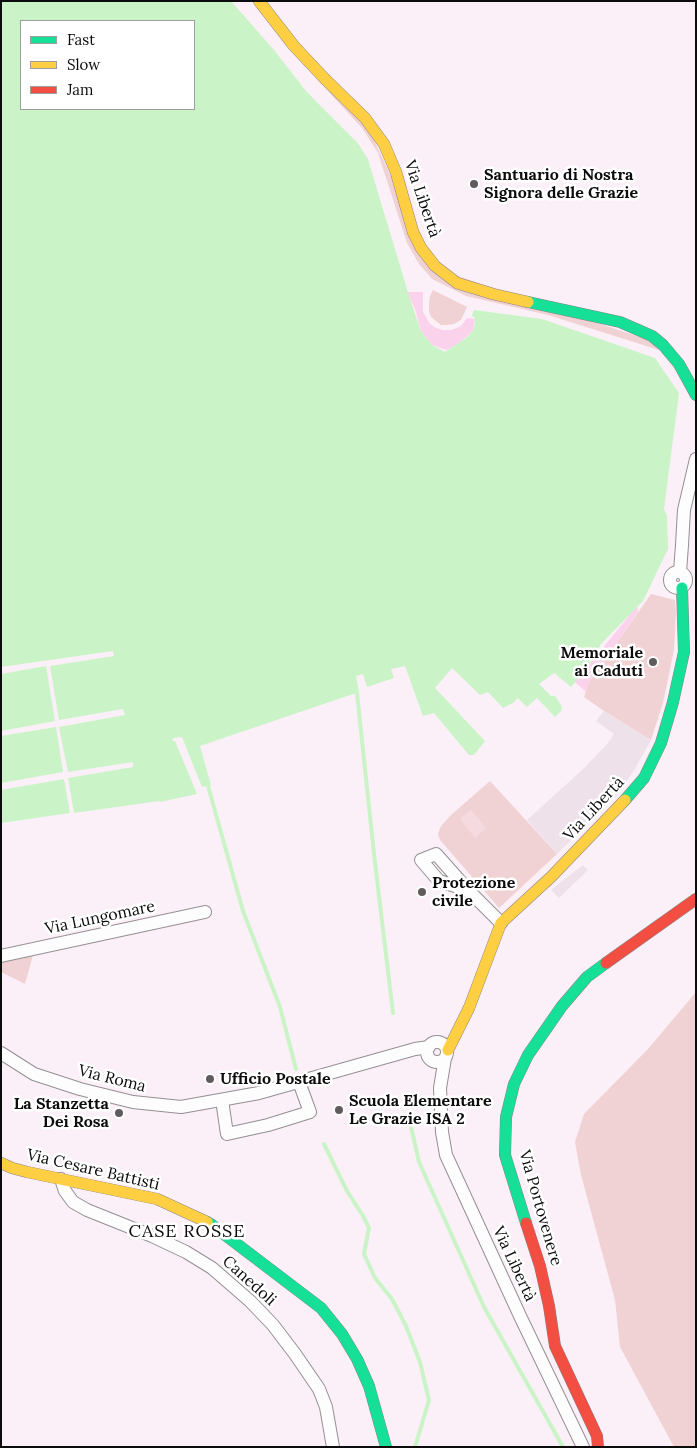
<!DOCTYPE html>
<meta charset="utf-8">
<style>
body{margin:0}
#map{position:relative;width:697px;height:1448px;overflow:hidden;background:#fbf0f7;font-family:Lora,serif}
canvas{display:block}
.frame{position:absolute;inset:0;border:2px solid #0c0c0c;pointer-events:none}
.legend{position:absolute;left:20px;top:20px;width:175px;height:90px;box-sizing:border-box;background:#fff;border:1px solid #9e9e9e;margin:0;padding:6px 9px;list-style:none;font-size:15px;color:#0c0c0c}
.legend li{display:flex;align-items:center;gap:10px;height:25px}
.legend b{width:25px;border:1px solid #9e9e9e}
</style>
<div id="map">
<canvas width="697" height="1448"></canvas>
<div class="frame"></div>
<ul class="legend">
<li><b style="height:6px;background:#16e098"></b>Fast</li>
<li><b style="height:6px;background:#ffcf43"></b>Slow</li>
<li><b style="height:6px;background:#f24e42"></b>Jam</li>
</ul>
</div>
<script>
const ctx = document.querySelector('canvas').getContext('2d');
ctx.lineJoin = 'round';
function fillPath(path, color) { ctx.fillStyle = color; ctx.fill(path, 'evenodd'); }
const shape = rows => new Path2D(rows.map(r => 'M' + r).join(''));
function stroke(path, color, width, dash) { ctx.strokeStyle = color; ctx.lineWidth = width; ctx.lineCap = dash ? 'butt' : 'round'; ctx.setLineDash(dash || []); ctx.stroke(path); }
function drawText(font, color, halo, rows, align = 'center') {
  ctx.font = font + ' Lora,serif'; ctx.lineWidth = 5; ctx.setLineDash([]); ctx.textBaseline = 'middle'; ctx.strokeStyle = halo; ctx.fillStyle = color; for (const [text, x, y, turn = 0] of rows) {
    ctx.save(); ctx.translate(x, y); ctx.rotate((+turn || 0) * Math.PI / 180); ctx.textAlign = isNaN(turn) ? turn : align; if (halo) ctx.strokeText(text, 0, 0); ctx.fillText(text, 0, 0); ctx.restore();
  }
}
fillPath(shape([
 [326,89,364,119,434,268,651,341,659,350,548,315,466,296,432,279,419,264,407,243,378,153,362,128],
 [433,290,467,307,461,320,454,324,447,325,441,325,431,317,429,311,429,303,430,296],
 [651,594,675,600,676,614,674,650,663,703,651,740,604,711,584,697,589,682],
 [490,781,557,854,499,908,440,840,438,834,441,826,452,814],
 [33,955,25,984,1,972,1,962],
 [696,992,696,1447,674,1447,620,1347,615,1300,581,1175,575,1142,584,1114,648,1049]
]), '#f1d2d4');
fillPath(shape([
 [407,292,423,292,423,312,430,324,436,328,443,330,452,330,461,326,467,318,475,319,473,331,458,344,447,350,432,345,421,331,415,309],
 [637,606,638,612,589,682,586,692,575,682]
]), '#fad2eb');
fillPath(shape([
 [471,810,486,828,475,838,460,819]
]), '#f5dadf');
fillPath(shape([
 [604,711,651,740,635,769,616,796,557,854,527,820,582,770,609,742,614,734,596,721],
 [583,865,588,870,559,898,551,890]
]), '#efe1ea');
fillPath(shape([
 [1,1,231,1,274,50,306,91,358,143,368,159,410,299,421,331,432,345,445,352,466,338,473,331,475,324,475,319,472,315,474,310,542,319,655,358,679,393,664,509,667,516,668,549,643,601,601,644,587,668,571,687,554,673,539,684,551,696,555,696,561,705,562,710,555,717,537,698,527,707,518,698,513,703,503,708,488,692,480,695,452,668,435,688,485,741,474,755,469,755,434,713,423,716,405,666,391,669,394,678,367,687,363,674,356,676,359,692,200,746,211,785,202,787,182,737,173,738,172,741,175,741,197,794,160,802,159,801,74,813,68,778,133,767,133,762,68,772,59,727,125,715,123,709,59,720,50,666,114,656,113,651,1,667],
 [21,21,194,21,194,109,21,109],
 [46,666,55,721,1,731,1,674],
 [56,727,63,772,1,783,1,736],
 [64,779,70,813,1,823,1,790]
]), '#caf4c7');
fillPath(shape([
 [317,99,359,142,370,158,395,240,393,241,368,159,358,143,315,100]
]), '#fbf0f7');
stroke(shape([
 [357,693,374,854,393,1013],
 [208,786,243,911,280,1007,296,1069],
 [409,1118,419,1162,484,1307,563,1447],
 [324,1144,347,1191,363,1216,369,1228,364,1254,375,1278,392,1299,406,1326,420,1362,429,1400,415,1447]
]), '#caf4c7', 4);
const street = shape([
 '670 580a8 8 0 1 1 16 0a8 8 0 1 1-16 0Z',
 [680,572,682,545,684,510,696,459],
 [468,890,439,881,421,860,436,854,468,890,501,923],
 [1,956,205,912],
 '427 1052a10 10 0 1 1 20 0a10 10 0 1 1-20 0Z',
 [1,1053,34,1074,80,1089,133,1102,181,1107,259,1093,415,1049,429,1047],
 [445,1058,440,1088,442,1132,446,1155,520,1316,583,1447],
 [222,1100,227,1134,268,1125,310,1112,299,1082],
 [61,1179,65,1191,73,1202,87,1210,152,1236,186,1252,212,1268,250,1301,273,1325,295,1354,319,1389,326,1407,333,1447]
]);
const fast = shape([
 [528,302,620,322,652,336,663,345,679,364,696,395],
 [625,800,644,778,661,743,673,702,684,652,682,588],
 [207,1222,212,1225,321,1308,342,1334,357,1359,369,1386,386,1447],
 [526,1223,505,1155,506,1117,514,1084,528,1055,562,1006,587,977,606,963]
]);
const slow = shape([
 [259,1,294,46,325,79,365,118,384,144,396,172,413,232,421,248,435,266,457,283,493,294,528,302],
 [448,1050,469,1008,501,923,551,877,625,800],
 [1,1163,12,1168,27,1172,157,1199,207,1222]
]);
const jam = shape([
 [606,963,696,899],
 [526,1223,540,1266,549,1306,555,1346,597,1436,598,1447]
]);
stroke(street, '#948f92', 14);
stroke(fast, '#8a8588', 12);
stroke(slow, '#8a8588', 12);
stroke(jam, '#8a8588', 12);
stroke(street, '#fefdfe', 12);
stroke(fast, '#16e098', 11);
stroke(slow, '#ffcf43', 11);
stroke(jam, '#f24e42', 11);
for (const [x, y, r, color] of [
 [474,184,5,"#605c5e"],
 [653,662,5,"#605c5e"],
 [422,892,5,"#605c5e"],
 [210,1079,5,"#605c5e"],
 [339,1110,5,"#605c5e"],
 [119,1113,5,"#605c5e"]
]) { const dot = new Path2D(); dot.arc(x, y, r, 0, 2 * Math.PI); ctx.fillStyle = color; ctx.fill(dot); stroke(dot, '#fff', 2); }
drawText('bold 16px', '#0c0c0c', '#fff', [
 ["Santuario di Nostra",484,175],
 ["Signora delle Grazie",484,193],
 ["Memoriale",643,653,"right"],
 ["ai Caduti",643,671,"right"],
 ["Protezione",432,883],
 ["civile",432,901],
 ["Ufficio Postale",220,1079],
 ["Scuola Elementare",349,1101],
 ["Le Grazie ISA 2",349,1119],
 ["La Stanzetta",109,1104,"right"],
 ["Dei Rosa",109,1122,"right"]
], 'left');
drawText('16px', '#0c0c0c', '#fff', [
 ["Via Libertà",422,199,71],
 ["Via Libertà",594,809,-47],
 ["Via Lungomare",100,918,-12],
 ["Via Roma",112,1079,14],
 ["Via Cesare Battisti",93,1170,13],
 ["Via Portovenere",540,1208,74],
 ["Via Libertà",514,1264,65],
 ["Canedoli",249,1281,42]
]);
ctx.letterSpacing = '1px';
drawText('18px', '#0c0c0c', '#fff', [
 ["CASE ROSSE",187,1232]
]);
ctx.letterSpacing = '0px';
</script>
